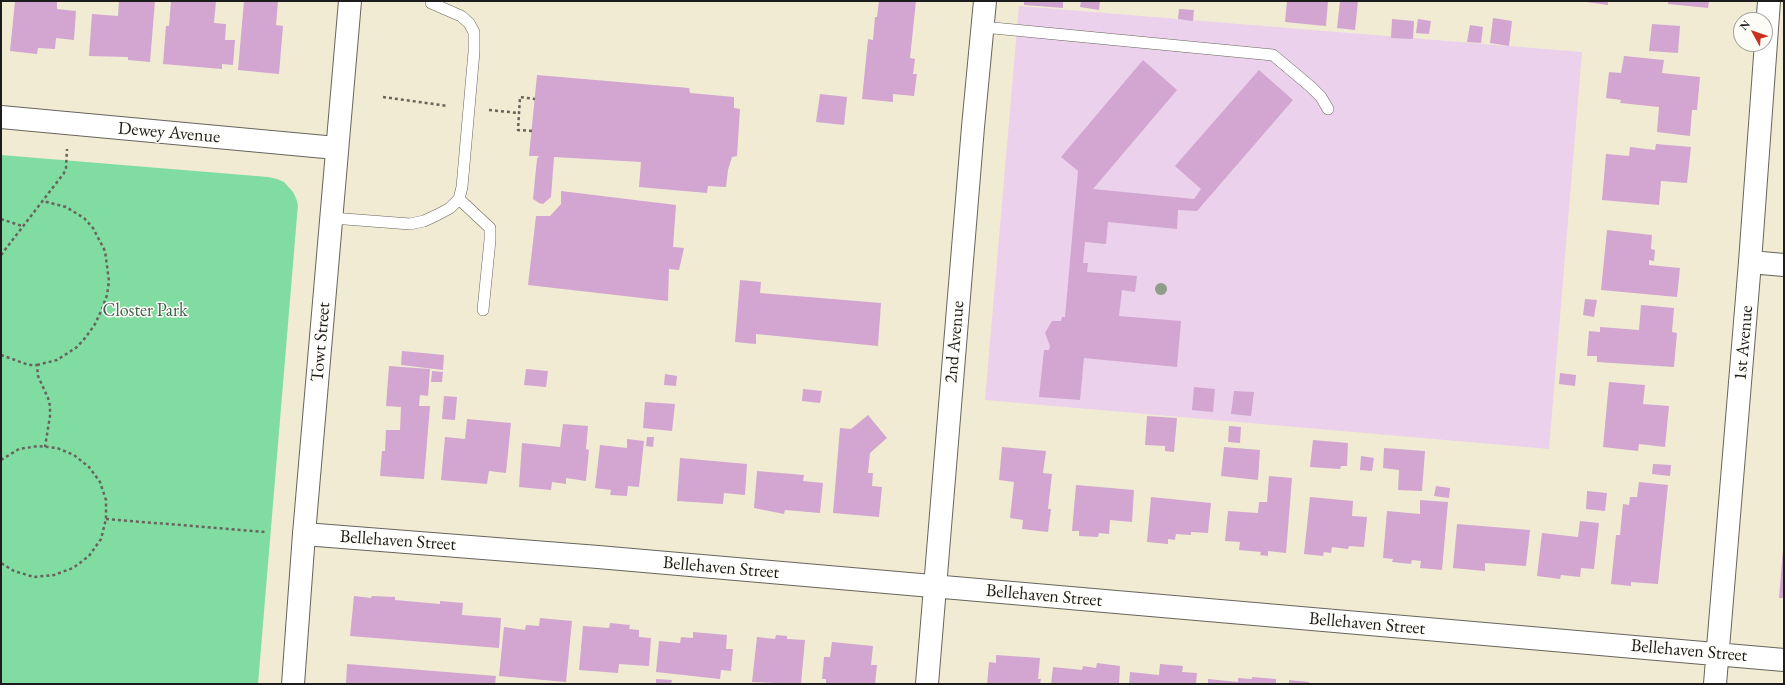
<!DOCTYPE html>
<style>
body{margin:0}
#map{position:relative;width:1785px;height:685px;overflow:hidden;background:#f1ebd3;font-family:"EB Garamond",serif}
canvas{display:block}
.frame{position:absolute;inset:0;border:2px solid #1c1c1c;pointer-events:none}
.north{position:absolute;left:1733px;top:12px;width:40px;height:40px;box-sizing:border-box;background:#fdfcf7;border:1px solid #a3a29f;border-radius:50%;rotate:310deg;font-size:11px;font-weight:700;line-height:16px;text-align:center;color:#1c1c1c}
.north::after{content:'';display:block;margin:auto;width:14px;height:18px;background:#c8321e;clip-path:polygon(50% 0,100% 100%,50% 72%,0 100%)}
</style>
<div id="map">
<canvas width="1785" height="685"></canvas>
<div class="frame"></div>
<div class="north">N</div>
</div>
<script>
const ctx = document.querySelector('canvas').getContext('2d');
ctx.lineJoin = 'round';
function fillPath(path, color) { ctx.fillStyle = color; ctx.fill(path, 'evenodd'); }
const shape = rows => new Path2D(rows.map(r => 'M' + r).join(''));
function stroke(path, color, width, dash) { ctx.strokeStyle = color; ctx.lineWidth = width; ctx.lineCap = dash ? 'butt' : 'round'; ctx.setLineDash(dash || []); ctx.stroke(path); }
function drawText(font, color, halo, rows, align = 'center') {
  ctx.font = font + ' "EB Garamond",serif'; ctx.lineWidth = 3; ctx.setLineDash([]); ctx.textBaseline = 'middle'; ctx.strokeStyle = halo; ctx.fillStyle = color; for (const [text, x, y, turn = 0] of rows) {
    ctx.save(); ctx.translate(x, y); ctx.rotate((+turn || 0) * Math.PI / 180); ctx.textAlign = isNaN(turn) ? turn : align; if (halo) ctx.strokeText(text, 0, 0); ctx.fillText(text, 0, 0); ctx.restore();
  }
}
fillPath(shape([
 [1019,6,1582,52,1549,449,985,400]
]), '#ebd1eb');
fillPath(shape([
 [1,155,268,177,277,179,284,182,293,192,296,198,298,205,297,216,258,684,1,684]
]), '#81dca2');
fillPath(shape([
 [15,1,57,1,57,9,76,11,74,40,56,38,55,49,38,48,37,54,10,51],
 [119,1,155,1,150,62,128,60,128,57,89,56,92,14,118,16],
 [171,1,216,1,214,23,226,24,225,40,235,40,233,65,222,64,222,69,163,64,166,26,169,26],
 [244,1,278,1,276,25,283,26,279,74,238,70],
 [879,1,916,1,910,58,915,59,913,74,917,74,914,96,893,94,893,102,862,99,868,39,873,40,875,17,877,17],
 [1024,1,1063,1,1063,8,1024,5],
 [1081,1,1100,1,1099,10,1080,7],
 [1287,1,1328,1,1326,26,1285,22],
 [1340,1,1358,1,1355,30,1337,28],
 [1579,1,1608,1,1608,5],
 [1668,1,1709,1,1708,8,1668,4],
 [1179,9,1194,10,1193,21,1178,19],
 [1493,18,1512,21,1509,46,1490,43],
 [1392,19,1414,21,1413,39,1391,38],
 [1418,19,1431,21,1429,34,1416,33],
 [1652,24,1680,26,1678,53,1649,51],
 [1470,25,1483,27,1481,43,1467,42],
 [1624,56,1664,60,1662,73,1700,77,1697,110,1692,110,1690,136,1657,132,1659,107,1620,103,1621,100,1606,98,1609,72,1621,73],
 [1143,60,1177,90,1093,189,1194,199,1201,189,1175,166,1259,70,1293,100,1197,211,1178,210,1177,229,1108,222,1106,244,1085,242,1083,263,1088,263,1087,272,1137,276,1135,292,1122,290,1119,316,1181,321,1177,367,1084,358,1080,400,1039,397,1044,350,1049,350,1050,346,1045,333,1052,321,1061,321,1062,317,1065,317,1078,171,1061,157],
 [537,75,689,88,690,93,734,97,734,108,740,109,737,156,732,157,728,170,726,187,708,186,707,193,639,187,641,162,554,157,551,197,543,204,539,203,533,199,537,159,539,156,529,156],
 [820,94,847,97,844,125,816,122],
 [1656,144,1691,147,1687,183,1661,181,1659,205,1602,200,1606,154,1629,156,1630,147,1655,150],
 [561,191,676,205,673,247,684,248,679,270,669,269,668,301,528,285,536,216,550,216,561,204],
 [1607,230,1652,235,1651,249,1655,250,1654,261,1649,260,1649,265,1680,268,1677,297,1601,290],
 [740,280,761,282,760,293,881,303,878,346,756,334,756,344,735,342],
 [1585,299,1597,300,1594,317,1583,315],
 [1641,305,1674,308,1672,332,1677,333,1674,367,1597,362,1597,356,1587,356,1589,331,1600,332,1600,327,1639,330],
 [402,351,444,355,443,370,401,365],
 [389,366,430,369,428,396,420,395,419,406,430,406,424,479,380,476,382,451,385,451,386,430,400,430,401,407,386,406],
 [526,369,548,371,546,387,524,385],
 [432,371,443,372,442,382,431,382],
 [1560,373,1576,375,1575,386,1559,384],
 [665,374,677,376,676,386,664,385],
 [1609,382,1645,385,1643,404,1669,406,1665,447,1639,444,1638,451,1603,447],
 [1194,387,1215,389,1213,412,1192,410],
 [803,389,822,391,820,403,802,401],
 [1234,391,1254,392,1251,416,1231,414],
 [444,396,457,397,455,420,442,419],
 [645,402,675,404,672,431,643,428],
 [868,415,887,438,870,453,868,473,873,473,872,486,882,487,879,517,833,513,840,428,851,429],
 [1147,416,1177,418,1174,452,1165,451,1165,446,1145,445],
 [467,419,511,423,506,473,489,471,487,484,441,480,445,437,465,439],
 [563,424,588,426,586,449,589,450,586,481,566,478,566,484,552,482,551,490,519,487,522,443,560,447],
 [1229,426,1241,427,1240,443,1228,442],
 [647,437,654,437,653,447,646,446],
 [627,439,644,441,639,487,628,486,627,496,610,495,611,490,595,488,600,445,627,448],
 [1313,440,1348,443,1347,466,1341,466,1340,469,1310,467],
 [1002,447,1046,451,1043,473,1052,474,1048,509,1051,509,1048,532,1022,529,1023,520,1010,518,1014,482,999,480],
 [1224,447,1260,450,1258,480,1221,476],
 [1384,448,1425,451,1422,491,1398,490,1399,470,1383,468],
 [1361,456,1374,458,1372,471,1360,470],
 [680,458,747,464,745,495,724,493,723,504,677,501],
 [1653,464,1671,465,1670,476,1652,474],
 [757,471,804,475,803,481,823,483,820,513,785,510,784,514,754,508],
 [1269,476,1292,478,1286,553,1268,551,1268,556,1260,555,1261,552,1239,550,1240,542,1225,541,1228,511,1258,513,1259,502,1267,502],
 [1639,482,1668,485,1658,584,1631,582,1631,586,1611,584,1616,535,1620,535,1623,504,1629,505,1630,497,1637,497],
 [1076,485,1134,490,1132,522,1110,520,1109,534,1099,533,1098,537,1079,536,1079,531,1072,531],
 [1436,486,1450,488,1449,498,1434,496],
 [1587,491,1607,493,1605,511,1586,509],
 [1151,497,1211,503,1208,533,1191,532,1191,535,1176,534,1175,540,1168,539,1168,544,1147,542],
 [1310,497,1353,501,1352,516,1367,517,1364,547,1349,546,1348,549,1332,547,1331,553,1324,552,1323,556,1304,554],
 [1420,500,1448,502,1442,570,1420,568,1421,561,1412,560,1411,564,1392,562,1393,559,1383,558,1387,511,1420,514],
 [1580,521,1599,523,1594,569,1581,568,1580,577,1561,575,1560,579,1537,576,1542,533,1578,537],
 [1457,524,1530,530,1526,566,1485,563,1485,571,1453,568],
 [1783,550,1784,550,1784,598,1779,598],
 [354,596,371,598,372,596,395,597,395,600,440,604,440,601,463,603,462,615,501,618,499,648,350,636],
 [540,618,572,621,566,682,499,676,504,627,525,630,526,625,539,626],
 [610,623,630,625,629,629,639,630,639,637,651,638,649,666,619,664,618,673,579,670,583,626,609,628],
 [693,632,727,635,726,649,733,649,731,671,721,670,720,679,656,672,659,641,680,643,681,637,693,638],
 [776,635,787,636,787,639,805,640,801,684,752,682,757,637,775,639],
 [832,642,873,646,871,665,877,665,875,684,826,684,826,679,822,679,824,657,830,657],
 [996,655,1040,658,1038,679,1041,679,1040,684,987,684,989,662,996,663],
 [1097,663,1120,666,1119,684,1051,684,1053,667,1082,670,1083,666,1096,668],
 [347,664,496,676,495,684,346,684],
 [1160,664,1183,666,1182,672,1197,673,1196,684,1129,684,1130,672,1159,675],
 [1252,677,1276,679,1276,684,1208,684,1208,679,1238,682,1238,678,1252,679],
 [656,679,672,680,671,684,656,684],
 [1289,680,1309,682,1309,684,1289,684]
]), '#d2a6d1');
const lane = shape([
 [983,27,1273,55,1311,87,1321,97,1328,109],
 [459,199,490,228,490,240,483,310],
 [332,218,410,224,424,221,437,215,450,208,459,199,462,187,474,52,474,32,469,23,461,16,431,3]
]);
const street = shape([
 [1,117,336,148],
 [1750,262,1784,265],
 [304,534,598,557,1784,660],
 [927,684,973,127,985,1],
 [1715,684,1750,262,1769,1]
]);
const secondary = shape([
 [293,684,304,534,350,1]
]);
stroke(lane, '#67645c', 12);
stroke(street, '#67645c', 24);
stroke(secondary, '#67645c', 24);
stroke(shape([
 [383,97,448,106],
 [489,110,519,113],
 [532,131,518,130,520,97,535,99],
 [1,219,22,226],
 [1,255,64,173,66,168,67,149],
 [1,355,29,365,37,365,38,376,48,398,50,406,50,416,45,447],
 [37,365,57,360,77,347,86,337,95,324,102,309,107,295,109,281,105,251,93,228,84,218,66,207,43,201],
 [1,460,19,449,38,446,57,448,74,455,89,467,100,482,106,500,106,519,101,539,89,556,73,568,54,575,34,577,14,571,1,563],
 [106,519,266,532]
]), '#67645c', 2.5, [3, 3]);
stroke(lane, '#fff', 11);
stroke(street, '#fff', 22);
stroke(secondary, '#fff', 22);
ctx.fillStyle = '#8f9e88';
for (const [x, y] of [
 [1161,289]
]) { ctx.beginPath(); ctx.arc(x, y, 6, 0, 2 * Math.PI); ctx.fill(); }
drawText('18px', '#1c1c1c', '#fdfcf7', [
 ["Dewey Avenue",169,133,5],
 ["Towt Street",321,342,-85],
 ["2nd Avenue",955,342,-85],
 ["1st Avenue",1744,343,-85],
 ["Bellehaven Street",398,541,4],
 ["Bellehaven Street",721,568,5],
 ["Bellehaven Street",1044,596,5],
 ["Bellehaven Street",1367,624,5],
 ["Bellehaven Street",1689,651,5]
]);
drawText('18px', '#3f5f4b', '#fdfcf7', [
 ["Closter Park",145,311]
]);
</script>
